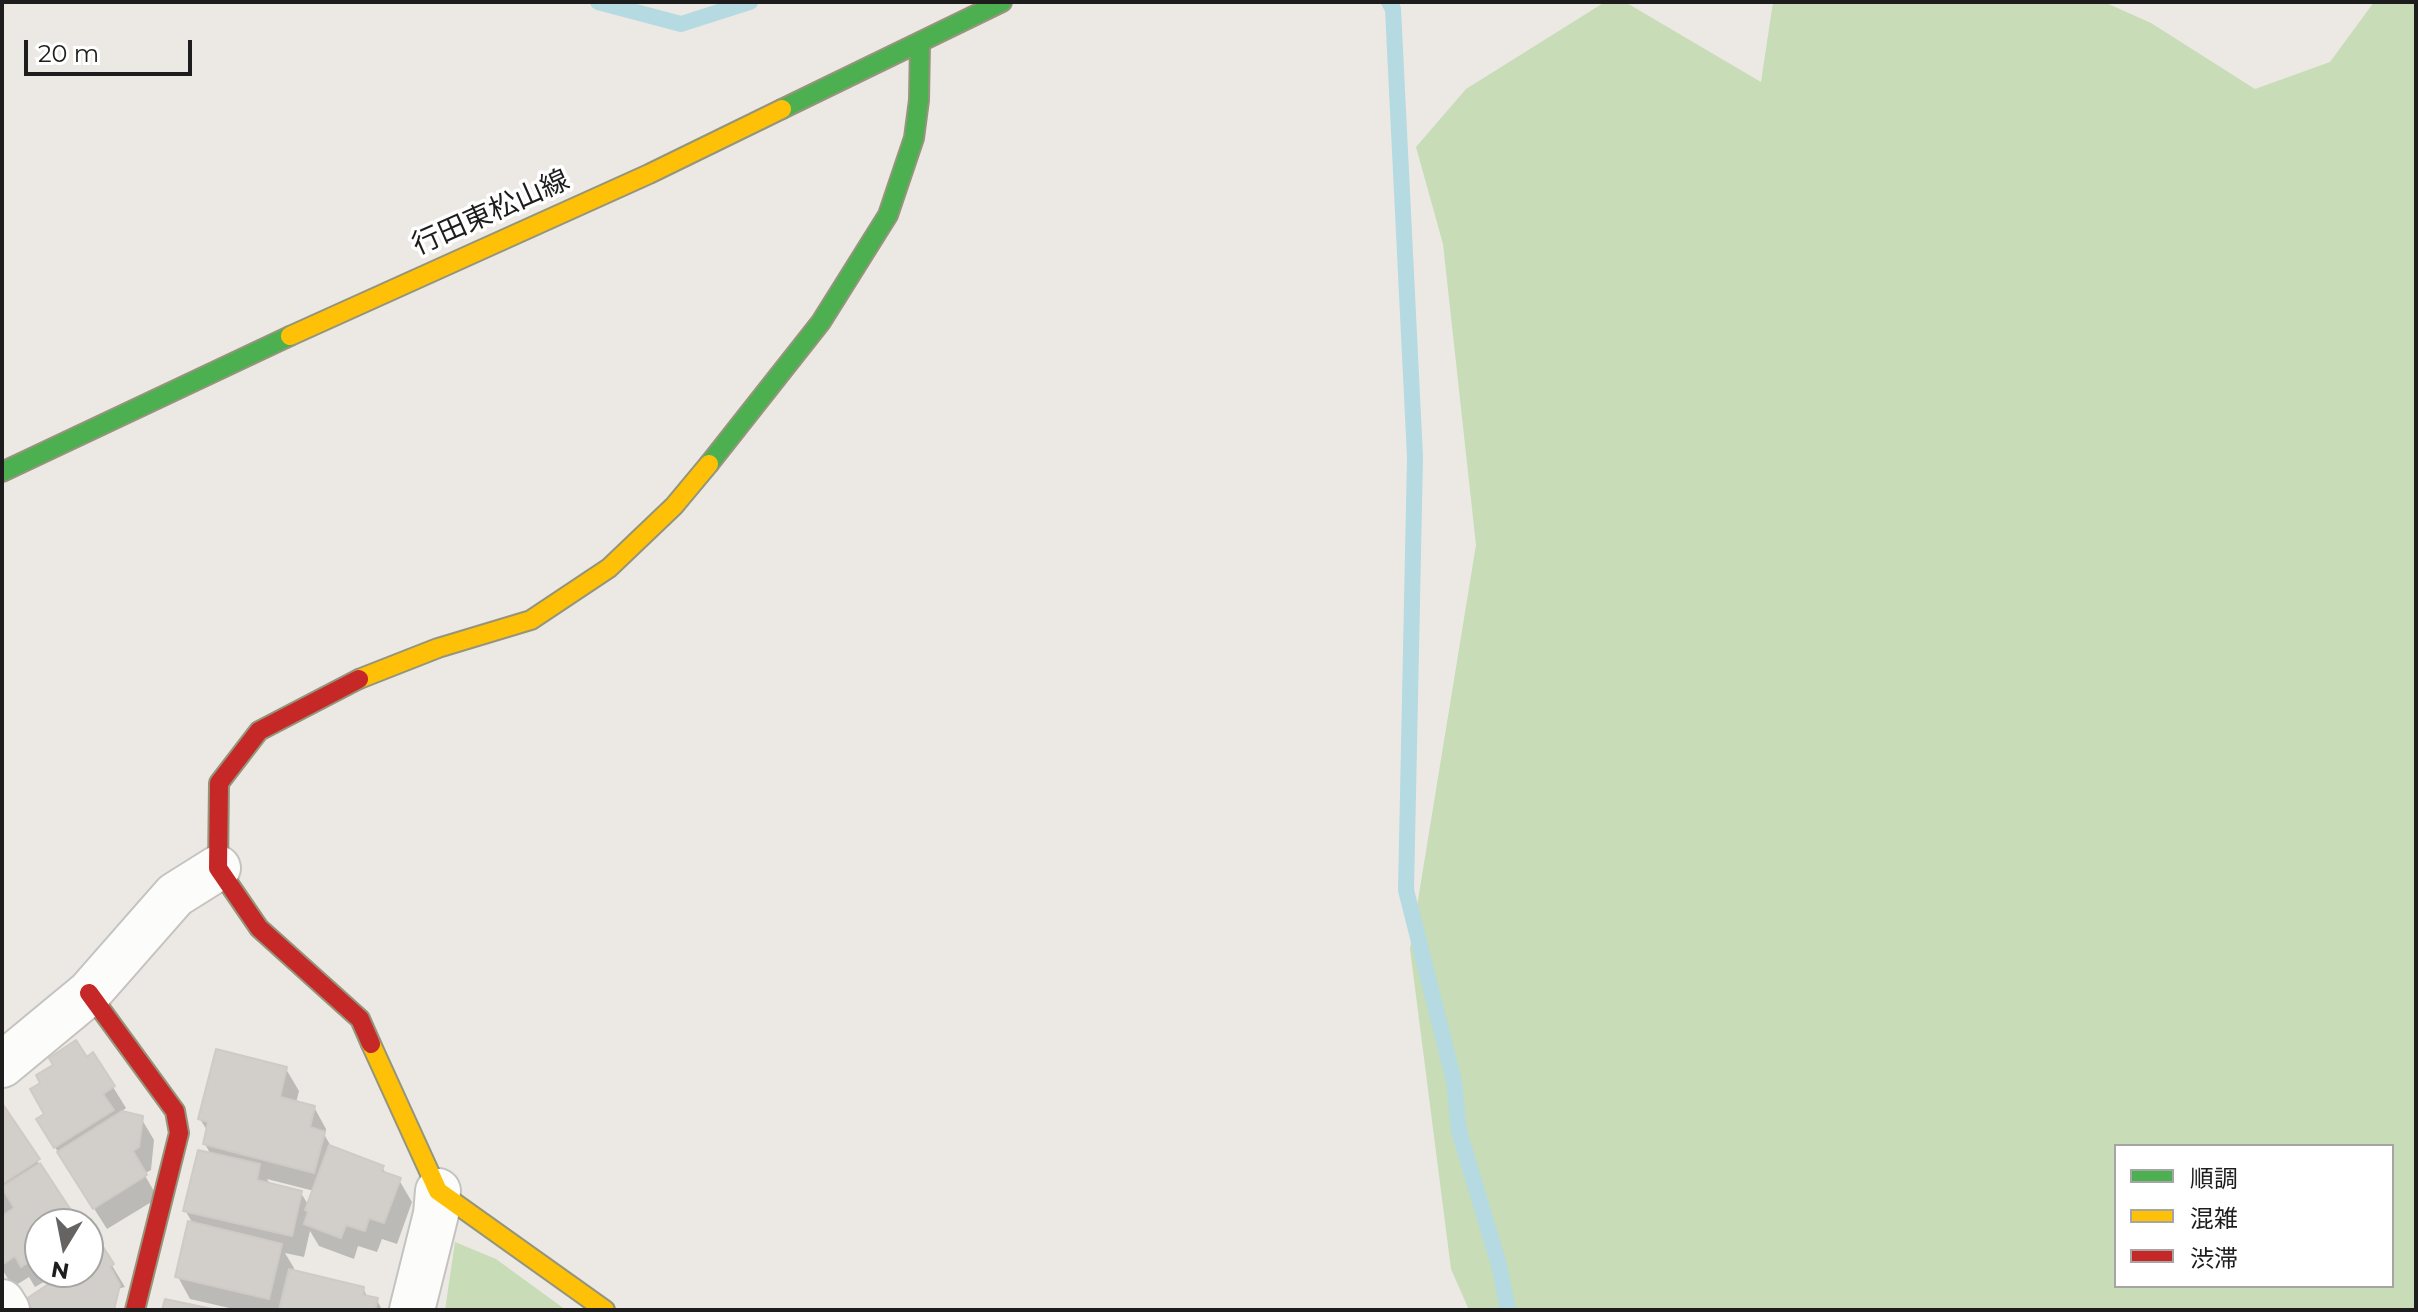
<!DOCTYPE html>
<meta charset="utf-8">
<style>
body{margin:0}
#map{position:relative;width:2418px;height:1312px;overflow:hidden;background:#ece9e4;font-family:Montserrat,"Noto Sans JP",sans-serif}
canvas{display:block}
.frame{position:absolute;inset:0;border:4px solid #1d1d1d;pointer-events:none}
.legend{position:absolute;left:2114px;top:1144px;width:280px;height:144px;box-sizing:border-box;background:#fff;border:2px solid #a5a5a5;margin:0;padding:10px 14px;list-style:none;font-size:24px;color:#1d1d1d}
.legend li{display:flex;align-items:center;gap:16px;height:40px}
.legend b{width:40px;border:2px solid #a5a5a5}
.north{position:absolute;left:24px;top:1208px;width:80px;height:80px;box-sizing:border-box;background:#fff;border:2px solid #a5a5a5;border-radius:50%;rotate:190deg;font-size:22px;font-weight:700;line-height:32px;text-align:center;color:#1d1d1d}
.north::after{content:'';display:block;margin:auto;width:28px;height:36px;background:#656463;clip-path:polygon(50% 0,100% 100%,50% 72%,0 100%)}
.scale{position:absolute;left:24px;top:40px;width:168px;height:36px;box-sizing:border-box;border:4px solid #1d1d1d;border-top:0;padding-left:10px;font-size:24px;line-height:28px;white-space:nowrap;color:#1d1d1d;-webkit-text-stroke:6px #fff;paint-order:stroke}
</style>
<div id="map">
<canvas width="2418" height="1312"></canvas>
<div class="frame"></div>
<ul class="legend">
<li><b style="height:10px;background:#4caf50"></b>順調</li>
<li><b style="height:10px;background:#ffc107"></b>混雑</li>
<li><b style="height:10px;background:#c62828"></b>渋滞</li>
</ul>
<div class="north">N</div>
<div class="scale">20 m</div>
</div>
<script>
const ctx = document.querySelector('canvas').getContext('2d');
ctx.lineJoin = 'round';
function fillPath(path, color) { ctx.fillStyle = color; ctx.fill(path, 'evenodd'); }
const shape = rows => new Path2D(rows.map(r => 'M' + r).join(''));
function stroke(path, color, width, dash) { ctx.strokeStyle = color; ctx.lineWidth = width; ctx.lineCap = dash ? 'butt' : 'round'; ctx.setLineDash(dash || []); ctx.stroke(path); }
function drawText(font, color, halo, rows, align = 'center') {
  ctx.font = font + ' Montserrat,"Noto Sans JP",sans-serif'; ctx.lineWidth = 7; ctx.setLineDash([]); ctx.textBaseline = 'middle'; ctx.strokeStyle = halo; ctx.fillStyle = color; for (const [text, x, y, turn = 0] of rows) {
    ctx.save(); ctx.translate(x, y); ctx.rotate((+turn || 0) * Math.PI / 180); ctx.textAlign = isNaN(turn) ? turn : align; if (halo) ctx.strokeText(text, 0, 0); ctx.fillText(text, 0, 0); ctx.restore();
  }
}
fillPath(shape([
 [1605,2,1625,2,1761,82,1773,2,2104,2,2151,23,2255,89,2330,62,2374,2,2416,2,2416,1310,1469,1310,1451,1269,1410,949,1476,545,1443,244,1416,147,1466,89],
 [2116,1146,2392,1146,2392,1286,2116,1286],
 [455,1242,496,1259,566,1310,445,1310]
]), '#c7dcb7');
fillPath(shape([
 [87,1060,113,1087,126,1108,120,1113,141,1118,154,1140,151,1170,144,1174,158,1198,107,1229,51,1141,47,1115],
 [286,1069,299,1091,296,1103,314,1107,326,1129,325,1136,332,1148,382,1167,387,1175,399,1180,412,1202,397,1244,382,1239,377,1252,358,1246,354,1259,319,1246,310,1231,304,1257,285,1253,294,1268,293,1272,363,1288,368,1298,377,1300,382,1310,238,1310,190,1299,178,1277,193,1224,185,1210,211,1155,205,1144,208,1132,200,1119],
 [267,1179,314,1191,309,1206,301,1193,270,1184],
 [2,1107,78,1224,40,1224,40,1272,88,1272,88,1233,91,1231,125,1287,35,1310,51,1285,49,1279,35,1287,29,1277,13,1287,2,1269,2,1218,5,1216,2,1211]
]), '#0003');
stroke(shape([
 [598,2,681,24,750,2],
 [1389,2,1393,9,1415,457,1406,890,1454,1081,1459,1131,1499,1265,1508,1310]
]), '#b5dae1', 16);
const building = shape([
 [76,1040,87,1057,93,1052,115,1086,103,1094,114,1110,54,1148,36,1119,44,1114,30,1089,40,1083,36,1075,53,1065,49,1058,76,1040],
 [216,1049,287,1067,280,1097,315,1106,310,1127,325,1132,314,1173,203,1144,208,1122,198,1119,216,1049],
 [2,1103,40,1159,2,1184,2,1103],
 [122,1111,143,1116,139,1147,133,1151,147,1175,93,1209,57,1152,122,1111],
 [329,1145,384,1166,381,1171,401,1178,384,1223,369,1218,365,1231,346,1225,341,1238,304,1224,308,1212,305,1210,329,1145],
 [198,1150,260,1164,257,1180,302,1191,292,1236,183,1211,198,1150],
 [40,1163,80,1224,40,1224,40,1255,21,1267,15,1256,2,1265,2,1216,14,1208,2,1187,40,1163],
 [188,1221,282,1244,269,1299,175,1277,188,1221],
 [91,1228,114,1264,110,1267,120,1285,114,1310,33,1310,26,1299,50,1283,43,1272,88,1272,88,1230,91,1228],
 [289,1269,364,1287,363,1295,378,1298,375,1310,279,1310,289,1269],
 [165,1299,217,1310,162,1310,165,1299]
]);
fillPath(building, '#d2cfcb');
stroke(building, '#cfcac6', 2);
const street = shape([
 [2,1065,89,993,175,895,218,868],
 [2,1302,7,1310],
 [412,1310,436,1214,438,1191]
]);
const fast = shape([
 [782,109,1002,2],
 [709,464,821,322,888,215,914,138,919,100,920,43],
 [2,472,290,336]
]);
const slow = shape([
 [290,336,649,174,782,109],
 [359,679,438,648,531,620,609,568,674,506,709,464],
 [371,1044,438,1191,605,1310]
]);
const jam = shape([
 [359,679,259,731,219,783,218,868,259,928,360,1019,371,1044],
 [89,993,175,1111,179,1133,135,1310]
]);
stroke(street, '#c4c3c1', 48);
stroke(fast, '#95957c', 22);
stroke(slow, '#95957c', 22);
stroke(jam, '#95957c', 22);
stroke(street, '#fcfcfb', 44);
stroke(fast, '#4caf50', 18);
stroke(slow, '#ffc107', 18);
stroke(jam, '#c62828', 18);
drawText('28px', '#1d1d1d', '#fff', [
 ["行田東松山線",491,213,-24]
]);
</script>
